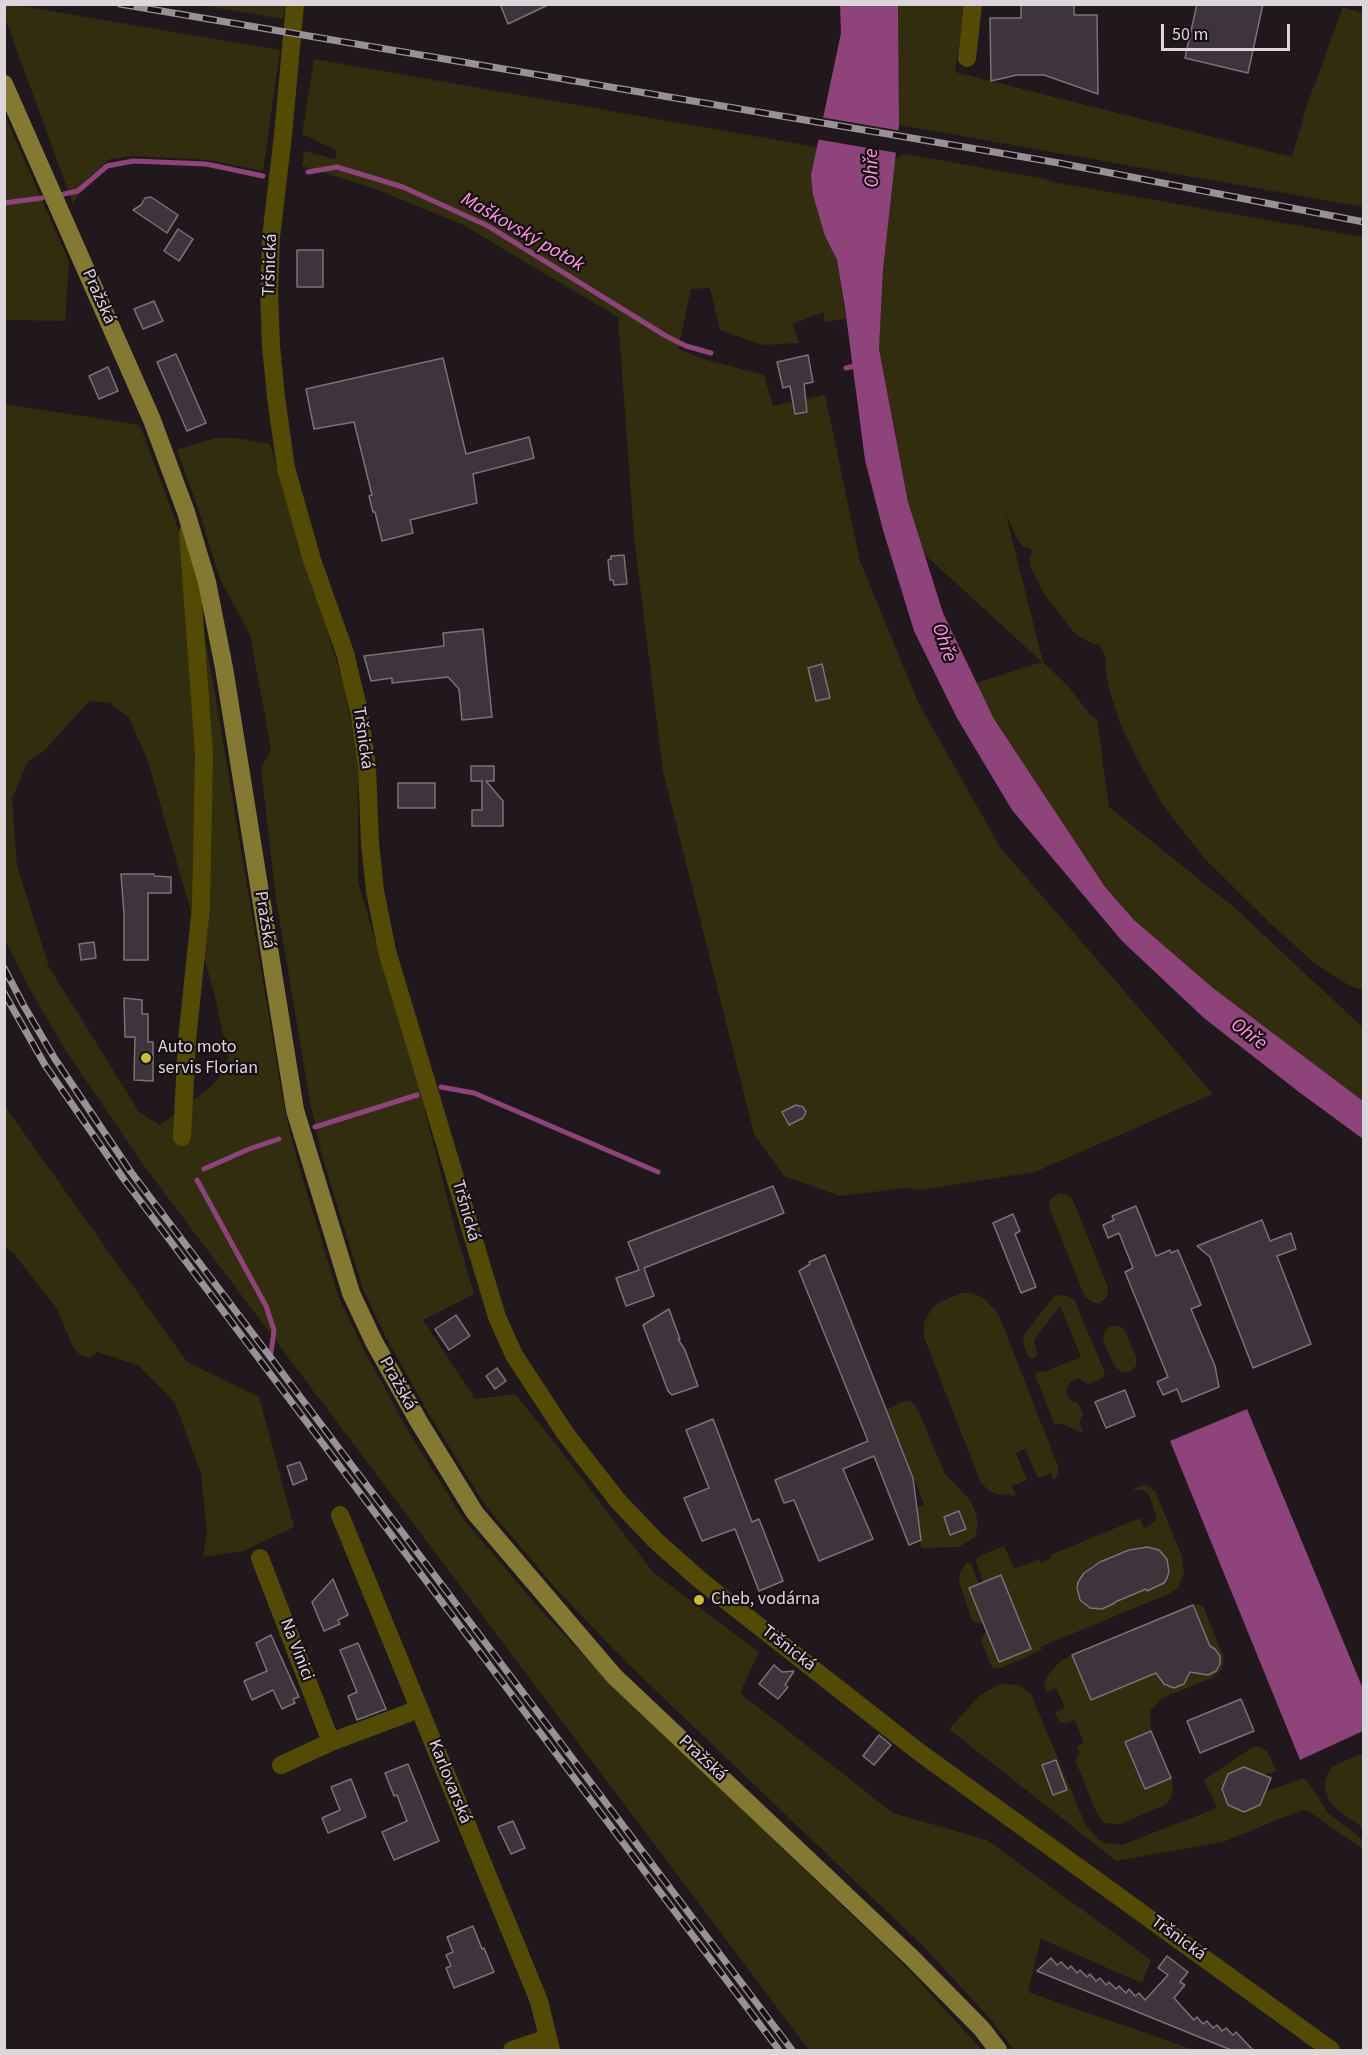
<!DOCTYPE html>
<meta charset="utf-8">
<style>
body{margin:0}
#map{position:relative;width:1368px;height:2055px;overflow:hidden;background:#20181d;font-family:"Source Sans 3",sans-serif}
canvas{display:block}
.frame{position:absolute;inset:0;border:6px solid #dcd6da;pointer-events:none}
.scale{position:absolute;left:1161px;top:24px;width:129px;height:27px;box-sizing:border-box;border:3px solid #dcd6da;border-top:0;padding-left:8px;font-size:18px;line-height:21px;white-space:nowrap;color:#dcd6da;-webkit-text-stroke:4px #170f14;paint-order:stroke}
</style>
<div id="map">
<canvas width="1368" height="2055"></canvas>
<div class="frame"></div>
<div class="scale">50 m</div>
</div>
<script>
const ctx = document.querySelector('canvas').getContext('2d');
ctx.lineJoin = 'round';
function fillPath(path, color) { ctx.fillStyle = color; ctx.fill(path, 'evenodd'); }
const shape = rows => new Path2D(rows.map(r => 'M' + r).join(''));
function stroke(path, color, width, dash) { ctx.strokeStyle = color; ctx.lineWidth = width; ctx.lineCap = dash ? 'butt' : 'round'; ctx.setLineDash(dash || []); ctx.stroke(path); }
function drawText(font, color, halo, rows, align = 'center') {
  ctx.font = font + ' "Source Sans 3",sans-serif'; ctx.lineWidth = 4.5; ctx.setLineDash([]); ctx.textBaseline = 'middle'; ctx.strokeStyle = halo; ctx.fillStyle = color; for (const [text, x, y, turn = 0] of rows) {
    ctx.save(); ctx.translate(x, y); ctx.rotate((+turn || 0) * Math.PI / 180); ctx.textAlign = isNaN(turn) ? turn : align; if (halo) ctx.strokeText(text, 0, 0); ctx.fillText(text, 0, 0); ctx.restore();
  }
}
fillPath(shape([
 [5,4,16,5,280,50,263,171,207,160,133,156,110,159,88,178,73,204,5,18],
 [199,5,285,5,283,19],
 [898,5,965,5,955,72,1292,157,1306,108,1343,7,1363,13,1363,207,899,125],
 [314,59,817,147,811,175,825,236,837,260,846,319,825,322,823,312,793,324,799,343,763,345,720,330,710,288,691,289,678,349,703,359,764,375,773,406,825,395,860,561,918,702,1000,847,1213,1094,1035,1172,921,1190,906,1188,840,1196,784,1176,754,1134,663,772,634,537,618,317,463,225,373,188,302,166,304,151,335,159,337,151,302,134],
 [5,116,69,262,65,321,5,320],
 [905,154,1045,179,1053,182,1363,237,1363,990,1350,986,1313,962,1271,924,1204,858,1163,805,1139,763,1119,721,1109,688,1105,665,1106,657,1099,644,1093,644,1076,635,1044,594,1031,568,1029,559,1032,553,1030,548,1024,547,1019,542,1006,515,1043,662,1069,687,1091,716,1097,719,1109,807,1236,909,1360,1025,1363,1026,1363,1101,1213,988,1134,920,1105,887,994,719,976,683,1042,662,923,553,908,502,879,349,883,270,895,159],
 [5,404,140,425,174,517,195,585,211,670,285,1112,298,1163,339,1298,363,1348,407,1429,464,1520,540,1609,608,1681,907,1968,982,2050,809,2050,142,1163,66,1051,29,988,5,940],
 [89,701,110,703,129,718,148,761,215,996,228,1058,219,1077,211,1087,160,1125,139,1112,49,967,17,866,12,798,28,761,45,750],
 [215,438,236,438,270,444,345,689,358,763,358,882,417,1081,456,1232,474,1294,423,1320,475,1399,515,1394,555,1443,653,1572,759,1652,740,1693,893,1813,987,1840,1151,1960,1142,1983,1041,1939,1028,1992,1194,2050,1014,2050,992,2021,926,1949,627,1663,559,1592,485,1505,430,1416,385,1336,363,1289,322,1156,311,1107,276,899,261,768,271,749,250,635,220,579,198,508,177,450],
 [4,1105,187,1362,259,1397,294,1527,243,1551,203,1557,207,1533,201,1474,175,1403,138,1365,97,1352,89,1358,80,1355,73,1347,57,1309,14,1254,5,1247],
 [1060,1193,1069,1196,1073,1200,1108,1287,1107,1297,1100,1303,1094,1303,1085,1297,1049,1207,1050,1199],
 [962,1293,972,1293,982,1297,998,1313,1058,1466,1058,1474,1054,1481,1051,1473,1038,1478,1025,1449,1016,1453,1027,1480,1012,1486,1016,1496,996,1494,987,1489,980,1481,924,1337,924,1322,932,1308,940,1302],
 [1055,1295,1067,1296,1074,1299,1105,1373,1103,1378,1088,1384,1078,1378,1070,1382,1066,1391,1070,1400,1078,1403,1083,1414,1079,1422,1083,1431,1080,1432,1061,1423,1055,1425,1035,1375,1038,1371,1043,1372,1081,1357,1060,1306,1034,1340,1037,1354,1035,1358,1032,1359,1027,1355,1023,1342,1024,1335],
 [1111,1326,1120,1326,1124,1329,1136,1356,1136,1366,1128,1372,1122,1372,1115,1367,1103,1341,1105,1330],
 [907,1400,912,1402,919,1412,945,1474,970,1500,976,1514,978,1525,975,1537,959,1547,921,1548,917,1508,924,1504,887,1409],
 [1146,1485,1155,1491,1182,1556,1184,1572,1178,1588,1171,1593,1040,1647,1042,1650,1001,1668,994,1668,991,1665,981,1640,986,1631,999,1662,1031,1648,1001,1575,983,1581,976,1562,977,1557,1004,1546,1014,1569,1039,1559,1041,1563,1051,1558,1050,1555,1140,1518,1144,1528,1149,1526,1156,1520,1156,1515,1149,1495,1144,1490,1135,1490,1134,1488],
 [967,1562,971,1564,979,1584,969,1588,984,1624,976,1623,972,1620,959,1582,960,1572],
 [1198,1604,1203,1606,1224,1658,1222,1669,1212,1678,1162,1698,1150,1711,1151,1730,1125,1742,1144,1789,1171,1778,1173,1787,1171,1797,1167,1804,1121,1824,1104,1823,1097,1814,1076,1762,1077,1756,1080,1752,1077,1746,1084,1743,1075,1720,1067,1723,1059,1722,1055,1712,1065,1708,1056,1688,1047,1692,1044,1686,1047,1676,1060,1661,1072,1655,1091,1700,1141,1680,1203,1630,1193,1605],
 [1003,1683,1021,1686,1031,1694,1085,1824,1099,1840,1105,1843,1122,1845,1217,1808,1204,1780,1251,1748,1258,1746,1267,1751,1276,1771,1261,1776,1244,1767,1228,1774,1222,1789,1228,1805,1244,1811,1265,1792,1303,1778,1311,1786,1327,1812,1363,1840,1363,1849,1308,1811,1302,1810,1223,1842,1116,1861,949,1729,980,1695],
 [1363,1753,1363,1828,1340,1812,1330,1802,1325,1788,1325,1780,1331,1767]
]), '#312d0e');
fillPath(shape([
 [840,5,898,5,899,125,883,270,879,349,908,502,943,613,994,719,1105,887,1134,920,1213,988,1363,1101,1363,1139,1299,1092,1204,1018,1122,941,1012,810,957,718,914,631,883,530,865,460,845,308,837,260,825,236,813,195,811,175,841,33],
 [1247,1409,1363,1689,1363,1731,1300,1760,1170,1441]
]), '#8e437a');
fillPath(shape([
 [820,117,902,131,898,153,815,139]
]), '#20181d');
stroke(shape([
 [308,172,337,167,403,187,488,226,666,336,686,346,711,353],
 [64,194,78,191,107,166,133,161,206,164,263,176],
 [4,203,42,198],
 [846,368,859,365],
 [441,1087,474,1093,658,1172],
 [315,1127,417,1095],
 [204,1169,249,1149,279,1139],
 [197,1180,266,1306,274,1330,271,1353]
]), '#8e437a', 5);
const building = shape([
 [500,4,550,4,508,24,500,4],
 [1021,4,1074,4,1074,15,1097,15,1098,94,1044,75,1017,75,991,81,990,18,1021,18,1021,4],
 [1197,4,1263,4,1248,73,1185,58,1197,4],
 [151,197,178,215,167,233,133,210,141,205,145,198,151,197],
 [178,229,193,239,179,261,164,251,178,229],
 [297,250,323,250,323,287,297,287,297,250],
 [154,301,163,321,143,329,134,309,154,301],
 [176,354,206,423,187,431,157,362,176,354],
 [808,355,813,382,804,384,807,412,795,414,790,386,783,388,777,362,808,355],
 [443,358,466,454,529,437,534,458,473,474,477,503,410,520,413,533,382,541,375,512,373,512,369,496,372,495,354,422,314,429,306,389,443,358],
 [108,367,118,391,99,399,89,376,108,367],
 [624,555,627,584,614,585,613,580,610,580,608,560,611,559,611,556,624,555],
 [483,629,492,717,462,720,459,689,448,677,392,683,392,678,371,681,364,656,444,646,443,633,483,629],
 [822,664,830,698,816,701,808,668,822,664],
 [471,766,494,766,494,781,486,781,503,801,503,826,472,826,472,810,482,810,482,781,471,781,471,766],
 [398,783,435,783,435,808,398,808,398,783],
 [121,874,154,874,154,876,171,877,171,893,148,893,148,960,124,960,124,914,121,874],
 [94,942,96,958,81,960,79,944,94,942],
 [124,998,142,1000,142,1014,148,1014,148,1042,153,1042,153,1081,134,1080,135,1037,125,1037,124,998],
 [796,1105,803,1107,806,1112,803,1118,789,1125,782,1112,796,1105],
 [773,1186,784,1213,644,1268,654,1296,626,1306,616,1278,639,1270,628,1242,773,1186],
 [1136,1206,1156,1256,1170,1250,1171,1253,1178,1250,1201,1305,1191,1309,1215,1366,1219,1387,1182,1402,1177,1389,1163,1395,1157,1382,1168,1377,1125,1272,1133,1268,1119,1233,1108,1238,1103,1225,1114,1220,1112,1216,1136,1206],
 [1013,1214,1020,1231,1015,1234,1036,1287,1021,1293,993,1223,1013,1214],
 [1262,1220,1270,1241,1291,1233,1296,1249,1277,1256,1311,1344,1253,1368,1210,1257,1197,1246,1262,1220],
 [825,1255,913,1478,921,1540,909,1545,874,1456,843,1469,873,1539,819,1561,794,1500,784,1503,775,1480,868,1441,799,1271,810,1264,809,1262,825,1255],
 [669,1309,680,1339,678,1339,685,1350,698,1386,672,1395,668,1391,643,1325,669,1309],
 [456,1315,470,1336,449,1350,435,1329,456,1315],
 [497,1368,506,1381,495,1389,486,1376,497,1368],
 [1125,1390,1135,1416,1106,1428,1095,1402,1125,1390],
 [713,1419,752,1522,759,1519,783,1581,759,1591,735,1529,702,1541,684,1498,709,1488,686,1430,713,1419],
 [300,1462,307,1479,293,1485,287,1466,300,1462],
 [959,1511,966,1529,950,1535,944,1517,959,1511],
 [1147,1547,1159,1550,1167,1559,1169,1572,1167,1578,1164,1583,1147,1591,1146,1589,1115,1602,1115,1603,1102,1609,1090,1608,1080,1600,1077,1588,1078,1582,1084,1573,1100,1562,1129,1550,1147,1547],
 [1001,1575,1031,1649,999,1662,969,1588,1001,1575],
 [333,1579,348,1615,338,1620,340,1624,324,1631,312,1602,333,1579],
 [1193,1605,1210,1646,1215,1649,1220,1656,1220,1664,1216,1671,1208,1675,1190,1672,1184,1684,1174,1688,1164,1684,1156,1673,1091,1700,1072,1655,1193,1605],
 [271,1635,299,1697,293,1699,295,1703,282,1709,273,1690,252,1700,244,1681,267,1671,256,1643,271,1635],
 [358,1643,386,1709,357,1720,348,1696,357,1692,340,1650,358,1643],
 [774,1665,782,1672,794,1671,785,1685,788,1687,778,1699,759,1684,774,1665],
 [1241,1699,1254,1731,1200,1753,1187,1721,1241,1699],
 [1151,1731,1171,1778,1145,1789,1125,1742,1151,1731],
 [879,1735,891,1745,874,1765,863,1756,879,1735],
 [1056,1760,1067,1790,1053,1795,1042,1765,1056,1760],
 [408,1764,439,1841,394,1860,382,1832,407,1821,397,1795,394,1796,385,1773,408,1764],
 [1244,1767,1271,1778,1260,1805,1244,1812,1228,1805,1222,1789,1228,1774,1244,1767],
 [351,1779,366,1817,328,1833,322,1818,340,1810,331,1787,351,1779],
 [513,1821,525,1848,511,1854,498,1827,513,1821],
 [473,1926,482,1949,484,1948,494,1972,454,1988,446,1968,451,1966,446,1955,453,1952,447,1937,473,1926],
 [1167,1956,1188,1972,1180,1982,1185,1985,1174,1998,1194,2020,1197,2017,1203,2024,1207,2021,1213,2028,1217,2025,1222,2031,1226,2028,1233,2035,1236,2032,1253,2050,1231,2050,1037,1971,1051,1958,1057,1965,1061,1962,1068,1969,1071,1966,1077,1973,1080,1970,1087,1977,1090,1974,1096,1981,1100,1978,1106,1985,1109,1982,1116,1989,1119,1986,1126,1993,1129,1989,1135,1996,1139,1993,1145,2000,1168,1975,1158,1968,1167,1956]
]);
fillPath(building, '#3e343b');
stroke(building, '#7c7178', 1.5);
stroke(shape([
 [295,4,283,135,271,237,269,292,271,346,276,397,286,468,312,560,345,653,359,711,367,766,370,843,375,891,387,951,497,1317,514,1355,565,1433,618,1501,656,1541,700,1580,919,1752,1331,2050],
 [967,58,973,4],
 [182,1137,187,1040,201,907,204,754,188,532],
 [340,1515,539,2001,551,2050],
 [260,1558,331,1742],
 [281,1765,331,1742,419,1709],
 [512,2050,548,2038]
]), '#524a05', 18);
stroke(shape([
 [4,84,152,420,186,512,207,582,224,668,295,1110,351,1293,374,1342,419,1422,475,1513,614,1676,911,1957,982,2029,998,2050]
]), '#837932', 18);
const rail = shape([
 [120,4,1059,163,1364,222],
 [4,968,24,1006,55,1059,131,1172,792,2050],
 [4,993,45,1065,123,1178,779,2050]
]);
stroke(rail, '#989296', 7);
stroke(rail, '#170f14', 4.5, [14]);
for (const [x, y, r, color] of [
 [146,1058,6,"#caba39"],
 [699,1600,6,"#caba39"]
]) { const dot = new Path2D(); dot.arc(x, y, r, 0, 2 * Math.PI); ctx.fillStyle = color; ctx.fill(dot); stroke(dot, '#170f14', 2); }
drawText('18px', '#dcd6da', '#170f14', [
 ["Tršnická",271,265,-88],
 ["Pražská",98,297,66],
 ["Tršnická",362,738,82],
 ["Pražská",264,920,81],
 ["Tršnická",465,1211,74],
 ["Pražská",397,1384,61],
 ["Tršnická",788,1649,38],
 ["Na Vinici",296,1650,69],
 ["Pražská",702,1759,43],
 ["Karlovarská",449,1782,68],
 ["Tršnická",1178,1939,36]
]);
drawText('18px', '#dcd6da', '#170f14', [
 ["Auto moto",158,1048],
 ["servis Florian",158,1069],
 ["Cheb, vodárna",711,1600]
], 'left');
drawText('italic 20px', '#ff97e1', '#170f14', [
 ["Ohře",873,168,-92],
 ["Maškovský potok",522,233,30],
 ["Ohře",943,643,71],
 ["Ohře",1248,1035,37]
]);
</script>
